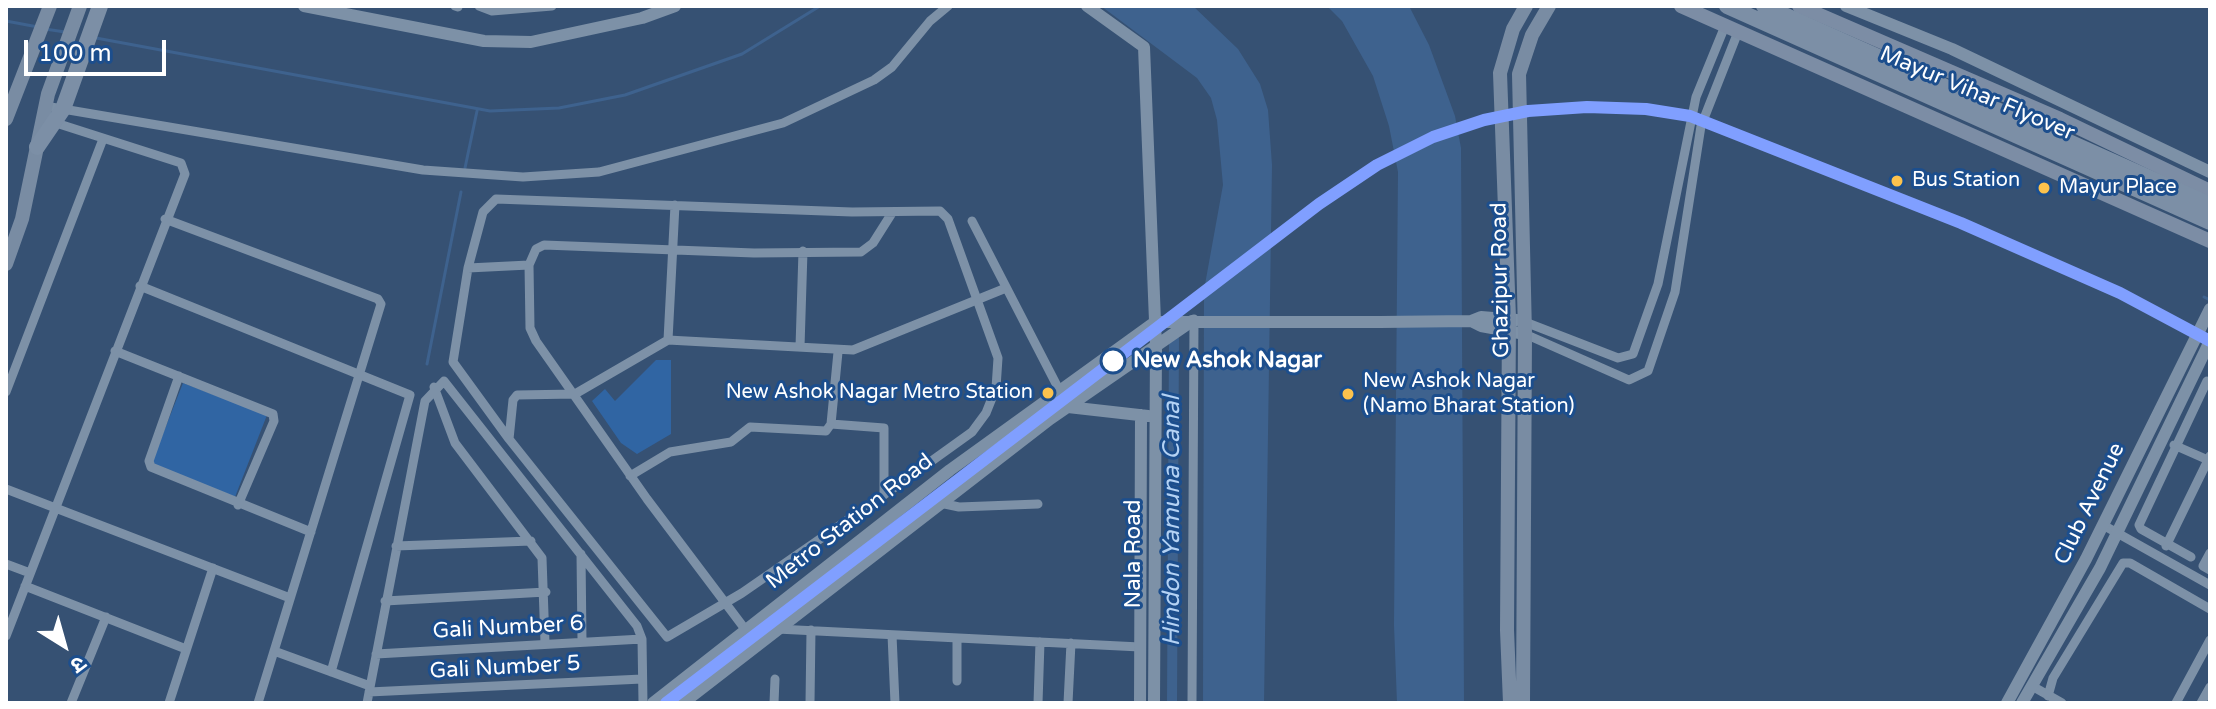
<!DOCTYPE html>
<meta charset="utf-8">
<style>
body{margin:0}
#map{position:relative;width:2216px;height:709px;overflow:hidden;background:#365173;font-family:"Varela Round","Noto Sans Devanagari",sans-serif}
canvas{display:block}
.frame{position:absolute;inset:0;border:8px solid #fff;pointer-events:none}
.north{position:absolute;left:24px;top:605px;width:80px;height:80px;-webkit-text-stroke:6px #1c4e8d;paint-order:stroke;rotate:143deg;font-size:22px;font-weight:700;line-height:32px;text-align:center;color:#fff}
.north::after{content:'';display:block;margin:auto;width:28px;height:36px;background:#fff;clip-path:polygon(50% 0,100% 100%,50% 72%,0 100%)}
.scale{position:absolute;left:24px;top:40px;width:142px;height:36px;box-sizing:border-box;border:4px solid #fff;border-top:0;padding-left:10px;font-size:24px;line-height:28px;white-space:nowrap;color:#fff;-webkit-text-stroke:6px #1c4e8d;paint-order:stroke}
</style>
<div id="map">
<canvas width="2216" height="709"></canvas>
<div class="frame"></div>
<div class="north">उ</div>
<div class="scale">100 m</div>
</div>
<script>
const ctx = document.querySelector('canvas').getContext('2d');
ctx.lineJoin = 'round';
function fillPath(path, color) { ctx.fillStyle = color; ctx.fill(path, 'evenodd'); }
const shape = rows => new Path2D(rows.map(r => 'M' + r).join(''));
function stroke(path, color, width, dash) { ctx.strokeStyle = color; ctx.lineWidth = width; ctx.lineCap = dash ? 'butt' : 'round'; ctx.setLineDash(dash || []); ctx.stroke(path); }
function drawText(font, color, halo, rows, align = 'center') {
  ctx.font = font + ' "Varela Round",sans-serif'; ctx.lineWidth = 6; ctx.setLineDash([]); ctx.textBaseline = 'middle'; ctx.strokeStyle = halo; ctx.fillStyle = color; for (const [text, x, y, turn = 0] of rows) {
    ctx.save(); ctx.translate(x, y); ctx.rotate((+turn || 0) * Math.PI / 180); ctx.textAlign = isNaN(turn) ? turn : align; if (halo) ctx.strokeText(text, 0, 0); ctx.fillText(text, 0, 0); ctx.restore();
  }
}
fillPath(shape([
 [656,360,671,360,671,434,637,454,621,443,592,401,605,389,615,401],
 [183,383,267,415,235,497,151,464]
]), '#3065a3');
fillPath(shape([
 [1101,6,1193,6,1238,49,1260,84,1268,110,1272,165,1264,703,1203,703,1204,290,1223,185,1217,120,1211,98,1197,78],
 [1327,6,1409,6,1429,45,1455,116,1461,148,1464,703,1397,703,1394,625,1398,172,1389,126,1373,76,1342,21]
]), '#3e628e');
stroke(shape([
 [6,21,38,27],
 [45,29,65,32],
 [96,38,490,111,559,108,625,95,742,54,820,6],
 [465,168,477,111],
 [2204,297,2210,300],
 [427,364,461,192]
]), '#3e628e', 3);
stroke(shape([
 [1172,703,1174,339]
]), '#3e628e', 10);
stroke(shape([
 [455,6,458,7],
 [479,6,492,11,552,6],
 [45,106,423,170,523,177,599,172,783,123,874,80,892,67,930,21,948,6],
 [496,199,852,212,940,211,948,219,998,358,996,388,986,413,972,432,901,483,742,593,667,637,509,439,453,362,468,268,483,212,496,199],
 [165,219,378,299,381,304,258,703],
 [972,221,1068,407],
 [468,268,529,265],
 [140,286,410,395,331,672],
 [1525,322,1618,358,1633,354,1658,284,1696,97,1725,26],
 [1525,334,1629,380,1648,371,1675,292,1701,126,1738,32],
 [668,340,675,205],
 [800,347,803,251],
 [115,351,273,414,274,421,238,505],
 [179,376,149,461,151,467,311,532],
 [434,387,455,443,542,558,545,643],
 [6,392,103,139],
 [831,424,884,428,884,495],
 [509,439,513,400,517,395,575,394,668,340,853,350,1006,288],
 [2174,445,2208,460],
 [630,476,670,452,731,442,750,427,826,431,831,424,838,352],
 [6,489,290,598],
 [940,503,959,507,1038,504],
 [2103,525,2210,585],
 [396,546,531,541],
 [2166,546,2210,456],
 [2210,553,2203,566,2210,570],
 [581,554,582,641],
 [2191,557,2141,529,2139,525,2207,381],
 [6,564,30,573],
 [25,586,186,649],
 [385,601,546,592],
 [777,629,1140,647],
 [892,635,895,703],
 [6,636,185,174,181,163,56,123],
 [957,638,957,681],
 [757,645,647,499,536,341,530,328,529,265,536,249,544,245,754,253,861,252,873,243,892,213],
 [274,651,370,686],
 [376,654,642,639],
 [2032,686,2062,703],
 [369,692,642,679],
 [2048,696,2053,678,2123,563,2130,563,2210,609],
 [71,703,106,617],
 [169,703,213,568],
 [367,703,425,401,444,381,637,626,642,639,643,703],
 [774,703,775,679],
 [810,703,811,630],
 [1038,703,1040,642],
 [1068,703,1071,643],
 [1192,703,1194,319],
 [2176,703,2210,640],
 [2201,703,2210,687]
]), '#7d91a7', 9);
stroke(shape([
 [304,6,484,41,531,42,642,18,675,6],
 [1087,6,1144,47,1156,346,1154,703],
 [1846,6,1952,49,2210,172],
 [1471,321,1481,326,1525,334],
 [1068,407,1148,416],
 [653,703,950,470,1155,322,1380,322,1471,321,1481,317,1517,320],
 [683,703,1050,419,1192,321],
 [1140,703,1141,415],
 [2007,703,2086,559,2210,309],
 [2022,703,2100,568,2210,341]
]), '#7d91a7', 12);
stroke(shape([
 [6,119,50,6],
 [6,264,22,219,48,94,80,6],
 [1510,703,1507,630,1509,318,1500,73,1513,29,1526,6],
 [1523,703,1525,334,1519,74,1532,35,1549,6]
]), '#798ca3', 14);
stroke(shape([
 [1681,6,2210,241],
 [1799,6,2060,119,2210,191]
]), '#7c8da5', 14);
stroke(shape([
 [1727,6,2210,222],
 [1764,6,2210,205],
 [37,147,63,109,100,6]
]), '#7c8fa6', 16);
stroke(shape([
 [666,703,1319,204,1377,165,1433,137,1484,120,1528,111,1587,107,1646,109,1690,116,1961,223,2120,293,2210,341]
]), '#809fff', 12);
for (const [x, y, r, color] of [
 [1897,181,7,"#fcc24d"],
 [2044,188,7,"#fcc24d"],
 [1113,361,12,"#fff"],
 [1048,393,7,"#fcc24d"],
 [1348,394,7,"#fcc24d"]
]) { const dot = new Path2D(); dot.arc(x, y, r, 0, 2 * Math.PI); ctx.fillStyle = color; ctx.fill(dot); stroke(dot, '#1c4e8d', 3); }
drawText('20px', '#fff', '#1c4e8d', [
 ["Bus Station",1912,181],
 ["Mayur Place",2059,188],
 ["New Ashok Nagar",1363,382],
 ["(Namo Bharat Station)",1363,407],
 ["New Ashok Nagar Metro Station",1033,393,"right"]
], 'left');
drawText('22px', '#fff', '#1c4e8d', [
 ["Mayur Vihar Flyover",1977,94,23],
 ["Ghazipur Road",1501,280,-91],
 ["Club Avenue",2090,504,-64],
 ["Metro Station Road",850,522,-38],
 ["Nala Road",1134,554,-90],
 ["Gali Number 6",508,628,-3],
 ["Gali Number 5",505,668,-3]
]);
drawText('bold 22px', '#fff', '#1c4e8d', [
 ["New Ashok Nagar",1133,361]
], 'left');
drawText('italic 24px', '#b4d2f4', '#1c4e8d', [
 ["Hindon Yamuna Canal",1173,521,-90]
]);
</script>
